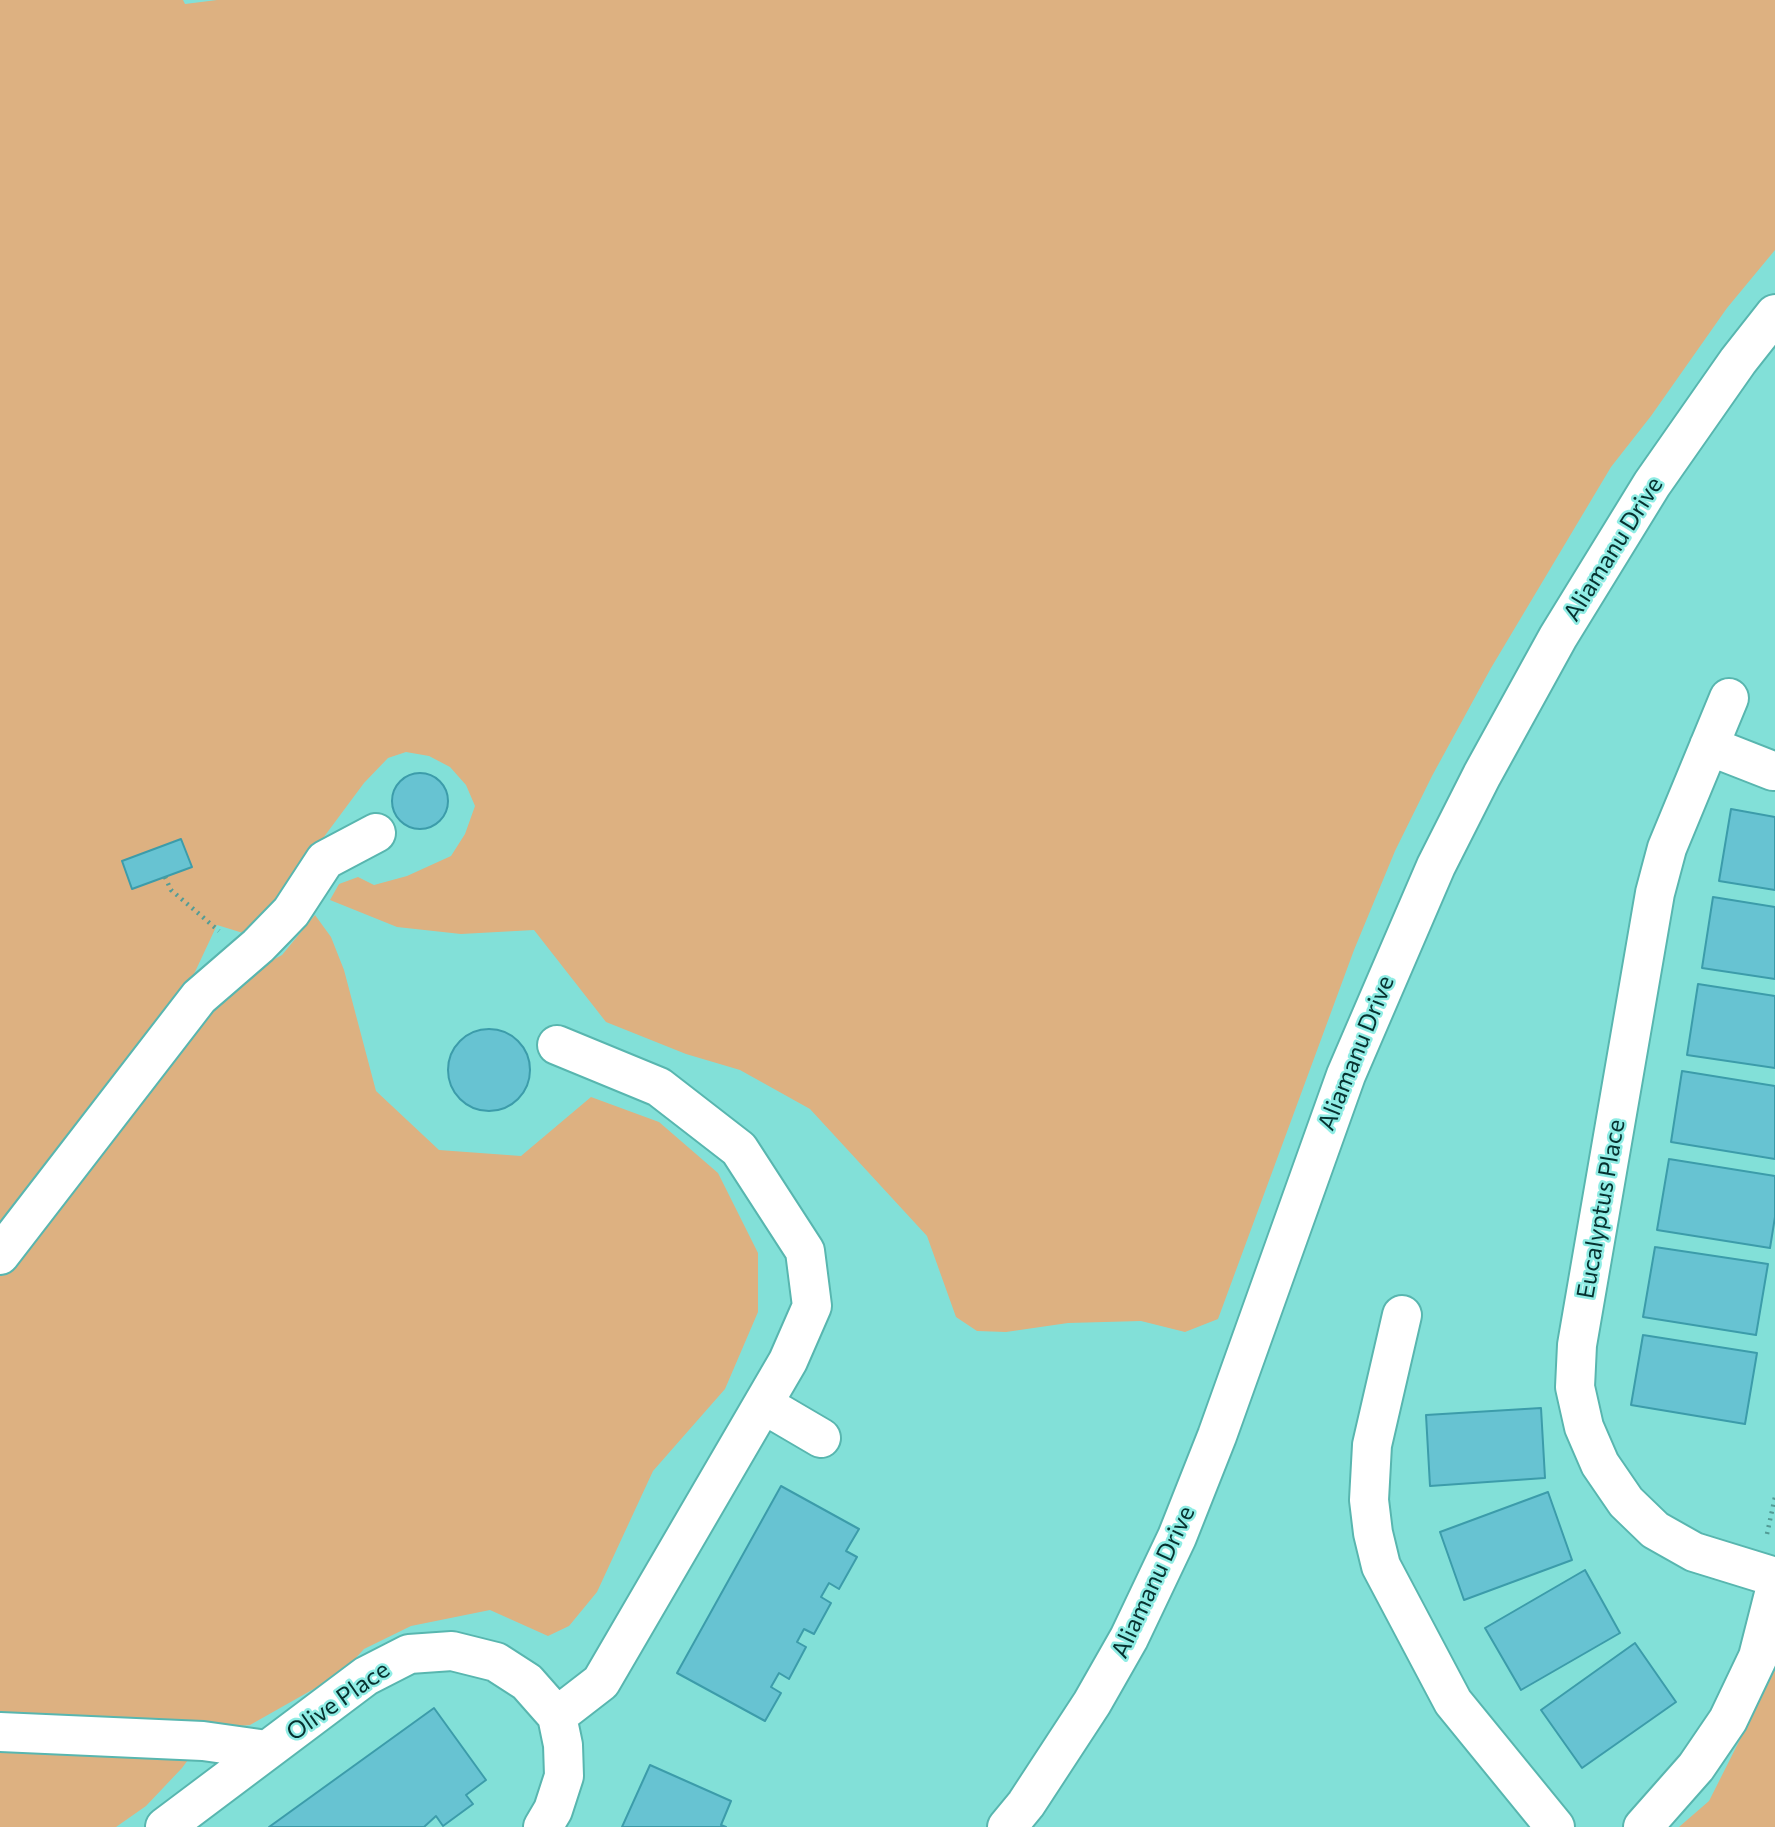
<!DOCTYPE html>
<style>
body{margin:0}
canvas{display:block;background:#82e0d8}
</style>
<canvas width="1775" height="1827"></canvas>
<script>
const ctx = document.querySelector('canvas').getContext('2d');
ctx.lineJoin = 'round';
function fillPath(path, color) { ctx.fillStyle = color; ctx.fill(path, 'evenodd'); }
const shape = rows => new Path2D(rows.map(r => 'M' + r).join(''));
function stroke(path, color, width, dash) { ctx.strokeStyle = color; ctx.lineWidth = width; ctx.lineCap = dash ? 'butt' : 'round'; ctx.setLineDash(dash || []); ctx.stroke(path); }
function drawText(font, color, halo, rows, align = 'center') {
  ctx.font = font + ' Commissioner,sans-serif'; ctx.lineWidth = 5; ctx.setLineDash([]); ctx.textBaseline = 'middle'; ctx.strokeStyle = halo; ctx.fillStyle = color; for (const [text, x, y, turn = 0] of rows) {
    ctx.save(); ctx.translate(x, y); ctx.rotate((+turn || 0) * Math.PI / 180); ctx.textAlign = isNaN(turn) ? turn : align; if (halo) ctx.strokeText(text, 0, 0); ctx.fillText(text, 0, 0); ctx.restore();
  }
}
fillPath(shape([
 [0,0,183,0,185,4,217,0,1775,0,1775,250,1727,308,1651,416,1611,467,1491,668,1432,776,1395,851,1354,950,1218,1319,1185,1332,1141,1321,1068,1323,1006,1332,977,1331,956,1317,927,1236,810,1109,740,1070,686,1054,606,1022,534,930,461,934,397,927,330,900,339,884,358,877,374,885,407,876,451,856,465,834,475,806,466,785,450,767,429,756,406,752,388,758,364,783,257,927,243,933,217,925,194,974,228,984,282,955,315,915,331,937,344,970,376,1091,439,1150,521,1156,591,1097,659,1122,718,1173,758,1253,758,1312,725,1389,653,1471,597,1592,569,1626,548,1636,490,1610,411,1626,364,1649,342,1673,250,1725,211,1729,182,1768,146,1806,116,1827,0,1827],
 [1775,1670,1775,1827,1679,1827,1709,1801]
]), '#ddb181');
const building = shape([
 '392 801a28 28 0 1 1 56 0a28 28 0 1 1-56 0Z',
 [1731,809,1775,817,1775,890,1719,881,1731,809],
 [181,839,192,867,132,889,122,861,181,839],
 [1713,897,1775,907,1775,979,1702,968,1713,897],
 [1698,984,1775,996,1775,1068,1687,1055,1698,984],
 '448 1070a41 41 0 1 1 82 0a41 41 0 1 1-82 0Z',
 [1682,1071,1775,1086,1775,1159,1671,1142,1682,1071],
 [1669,1159,1775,1176,1775,1217,1770,1248,1657,1230,1669,1159],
 [1655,1247,1768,1264,1756,1335,1643,1317,1655,1247],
 [1643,1335,1757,1353,1745,1424,1631,1405,1643,1335],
 [1541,1408,1545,1478,1430,1486,1426,1415,1541,1408],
 [781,1486,859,1529,846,1551,857,1557,839,1589,829,1583,821,1597,831,1603,814,1634,804,1629,797,1642,806,1647,789,1679,779,1673,771,1687,781,1693,765,1721,677,1673,781,1486],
 [1548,1492,1572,1560,1464,1600,1440,1532,1548,1492],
 [1585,1570,1620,1633,1521,1690,1485,1628,1585,1570],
 [1635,1643,1676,1702,1582,1768,1541,1710,1635,1643],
 [434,1708,486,1780,466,1795,473,1804,443,1826,436,1816,424,1827,269,1827,434,1708],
 [650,1765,731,1801,721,1825,726,1827,622,1827,650,1765]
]);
fillPath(building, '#67c3d2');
stroke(building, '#3c9caa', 2);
const minor = shape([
 [1729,698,1667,848,1655,893,1577,1345,1575,1387,1584,1427,1600,1464,1626,1502,1655,1530,1694,1552,1775,1577],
 [1709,746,1773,771],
 [0,1255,199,997,258,946,291,912,325,860,376,833],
 [1402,1315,1372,1445,1369,1500,1373,1533,1381,1566,1453,1702,1555,1827],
 [763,1404,821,1438],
 [557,1716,601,1682,788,1361,812,1306,805,1251,739,1149,659,1087,557,1045],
 [0,1732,203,1741,267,1750],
 [165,1827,366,1676,409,1654,452,1651,496,1662,527,1682,557,1716,563,1745,564,1776,553,1810,543,1827],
 [1007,1827,1026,1804,1092,1703,1129,1638,1177,1537,1217,1436,1346,1075,1436,866,1482,775,1558,637,1652,484,1738,361,1775,314],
 [1643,1827,1696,1767,1728,1720,1758,1657,1775,1590]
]);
stroke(minor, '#58b6af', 42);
stroke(shape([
 [165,877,171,890,219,931],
 [1767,1534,1775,1497]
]), '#529c96', 4.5, [2, 5]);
stroke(minor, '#fff', 38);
drawText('24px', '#06312f', '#90ede5', [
 ["Aliamanu Drive",1613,549,-58],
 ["Aliamanu Drive",1356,1053,-68],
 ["Eucalyptus Place",1601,1209,-80],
 ["Aliamanu Drive",1153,1582,-65],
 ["Olive Place",338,1701,-35]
]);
</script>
